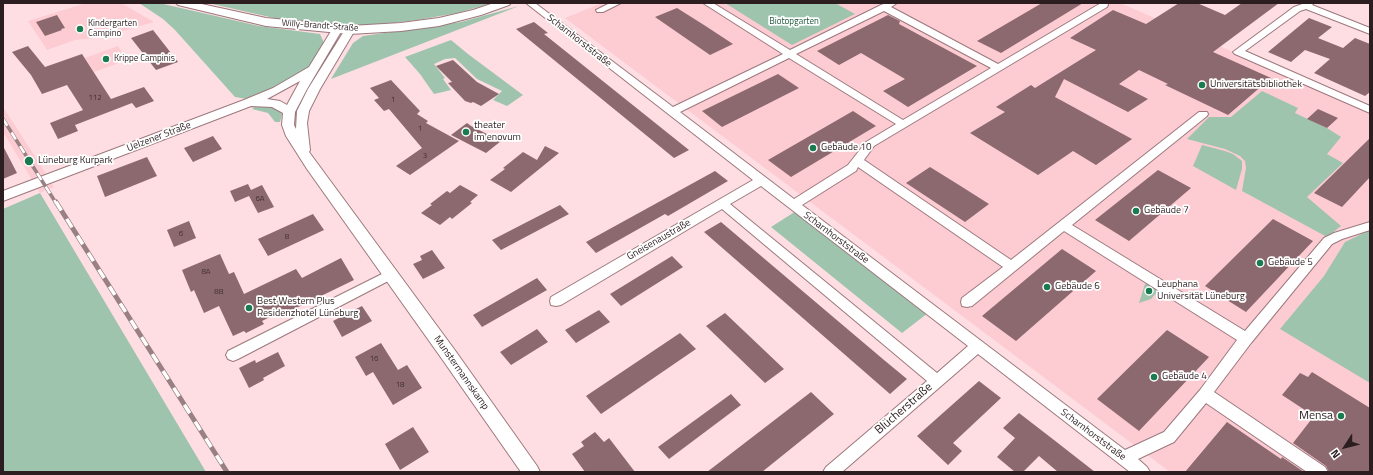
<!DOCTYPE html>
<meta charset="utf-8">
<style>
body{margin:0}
#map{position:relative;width:1373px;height:475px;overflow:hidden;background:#fedee2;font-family:"Titillium Web",sans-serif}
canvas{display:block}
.frame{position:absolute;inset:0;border:4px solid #2c1e20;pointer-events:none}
.north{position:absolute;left:1325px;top:427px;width:40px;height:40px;-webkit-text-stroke:3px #fff;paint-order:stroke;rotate:234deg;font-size:11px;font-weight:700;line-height:16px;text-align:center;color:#2c1e20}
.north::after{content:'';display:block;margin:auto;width:14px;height:18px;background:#2c1e20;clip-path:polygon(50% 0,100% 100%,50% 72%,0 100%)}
</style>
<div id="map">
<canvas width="1373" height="475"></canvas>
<div class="frame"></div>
<div class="north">N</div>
</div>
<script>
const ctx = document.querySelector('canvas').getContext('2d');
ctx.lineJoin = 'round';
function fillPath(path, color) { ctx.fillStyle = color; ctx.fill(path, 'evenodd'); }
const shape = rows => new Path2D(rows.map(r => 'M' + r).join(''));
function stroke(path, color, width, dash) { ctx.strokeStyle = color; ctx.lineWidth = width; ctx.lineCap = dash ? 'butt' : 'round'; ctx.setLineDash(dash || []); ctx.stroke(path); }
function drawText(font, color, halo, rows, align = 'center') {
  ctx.font = font + ' "Titillium Web",sans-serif'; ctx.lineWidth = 3.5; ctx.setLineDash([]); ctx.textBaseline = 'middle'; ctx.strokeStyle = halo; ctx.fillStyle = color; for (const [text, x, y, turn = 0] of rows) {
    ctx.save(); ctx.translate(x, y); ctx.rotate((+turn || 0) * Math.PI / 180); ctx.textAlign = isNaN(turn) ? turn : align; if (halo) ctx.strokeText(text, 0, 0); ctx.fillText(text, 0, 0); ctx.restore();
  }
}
fillPath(shape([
 [86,3,121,3,154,22,102,37,75,40,47,50,28,21],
 [602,3,1120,3,1370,111,1370,472,1170,472,565,18],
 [118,46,127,60,94,72,85,58],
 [3,107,36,158,54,187,40,193,3,132]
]), '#fdccd3');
fillPath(shape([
 [139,3,159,3,259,26,320,34,324,43,307,71,275,88,247,99,235,97,175,30,163,19],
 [208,3,493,3,457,13,418,20,376,25,337,25,307,23,274,18],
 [725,3,835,3,855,14,792,45],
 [519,6,331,79,353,43,363,36,461,22],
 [451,40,468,54,523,95,507,106,493,100,502,91,477,79,455,58,445,59,434,64,445,78,443,79,451,90,434,94,420,74,405,57],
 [1262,91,1298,108,1295,113,1327,128,1341,137,1327,154,1343,163,1307,197,1341,226,1327,237,1242,191,1246,168,1245,161,1240,156,1225,149,1187,139,1209,117,1231,117],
 [259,104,274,106,282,114,280,122,275,122,268,113,252,109],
 [1202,145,1225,151,1233,154,1242,161,1242,169,1236,190,1193,166],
 [40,193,206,472,3,472,3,209],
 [796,211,928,313,902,333,771,227],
 [1370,230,1370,383,1280,329,1324,276,1345,242],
 [1151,283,1156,287,1157,292,1151,299,1139,303,1145,284]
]), '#9ec4ae');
fillPath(shape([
 [1042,3,1083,3,1001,53,977,41],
 [1179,3,1197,3,1225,15,1242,3,1279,3,1213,52,1271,78,1228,115,1165,85,1168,84,1139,70,1119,84,1148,99,1128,112,1064,79,1055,97,1132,139,1096,165,1073,151,1038,175,970,133,1005,112,996,107,1031,85,1035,88,1096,50,1070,38,1113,10,1146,24],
 [677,8,704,25,733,44,710,55,655,17],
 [57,15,65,28,61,29,62,30,45,36,36,22],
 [888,15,900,21,899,24,977,66,908,107,883,91,905,79,861,53,839,65,817,51],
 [1309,18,1332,27,1318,38,1343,48,1355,38,1370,44,1370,92,1365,96,1314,73,1330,59,1305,50,1291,62,1268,52],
 [534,22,548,33,544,34,689,150,674,158,516,29],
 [153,30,178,62,156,70,131,38],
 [28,46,45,67,82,54,111,99,144,87,154,101,136,108,132,103,75,125,78,131,58,139,50,123,83,110,67,85,42,94,31,75,12,52],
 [453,60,477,82,499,94,481,106,473,102,471,103,465,101,448,83,452,82,436,66],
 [778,74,799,88,722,127,702,111],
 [391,80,420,111,417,114,428,121,426,123,459,141,410,175,396,166,422,148,389,109,384,111,374,100,379,98,370,88],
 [1318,109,1338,118,1327,128,1307,119],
 [853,111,876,126,791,177,768,160],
 [467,123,471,126,501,141,486,153,451,135],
 [213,136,222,149,193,162,184,148],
 [1370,138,1370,177,1342,207,1314,193],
 [3,146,17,173,3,179],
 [545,146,559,153,511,192,490,180,505,169,503,168,523,152,537,160],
 [147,157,157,176,105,197,97,176],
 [930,167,959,185,989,204,965,222,906,183],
 [1158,170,1191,188,1129,241,1095,220],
 [715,171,728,181,668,216,665,214,596,253,586,242],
 [248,184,251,190,262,185,274,207,258,213,249,196,235,202,230,191],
 [460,185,478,195,470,202,472,203,452,219,450,217,440,225,421,213,432,205,430,204,447,191,450,193],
 [560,205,569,214,501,250,492,240],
 [313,214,324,230,268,256,258,239],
 [1273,219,1313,241,1246,312,1205,286],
 [189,221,196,238,174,247,167,230],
 [721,222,884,360,907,379,890,394,704,232],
 [1062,249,1096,271,1016,341,982,316],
 [432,250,445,268,423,279,413,264,422,260,420,256],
 [220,254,229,274,234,272,244,294,296,269,302,278,341,258,354,280,288,312,286,309,262,321,264,324,246,333,244,331,233,336,219,306,204,313,194,290,191,292,182,270],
 [672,256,683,267,621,306,610,294],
 [537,278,547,290,482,327,473,315],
 [362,306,372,321,342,337,333,321],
 [599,310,610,322,576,343,565,330],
 [725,313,784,369,765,383,706,326],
 [537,329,548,342,511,365,500,352],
 [1167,330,1209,357,1139,431,1097,399],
 [680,333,696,349,601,414,586,396],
 [381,343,398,370,407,365,422,388,393,405,373,372,366,376,355,357],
 [278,352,285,366,263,378,264,380,249,388,239,368,255,360,256,363],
 [1312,372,1370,408,1370,472,1329,472,1326,466,1293,443,1314,416,1282,395,1300,373,1308,377],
 [979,381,1001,398,953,443,962,451,948,465,917,436],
 [811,392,834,414,762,472,707,472],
 [731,394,741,405,669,459,658,447],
 [1019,413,1054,440,1095,472,1058,472,1039,456,1023,472,1015,472,997,457,1015,438,1003,428],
 [1227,422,1281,459,1282,457,1304,472,1185,472],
 [413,427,429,452,400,470,385,444],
 [595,432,604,442,609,438,635,472,585,472,572,454,584,446,581,442]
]), '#8c696f');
const minor = shape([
 [526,3,535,3,673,107,783,54,703,3,713,3,790,50,881,5,886,3,897,3,891,7,998,64,1101,3,1107,3,1108,5,1107,7,874,146,864,160,1011,260,1199,112,1207,112,1208,114,1207,116,1072,225,1245,331,1324,238,1334,233,1370,222,1370,230,1342,239,1332,244,1251,343,1214,392,1325,467,1328,472,1307,472,1206,403,1174,442,1138,459,1147,467,1150,472,1130,472,978,354,842,472,823,472,826,467,927,381,722,209,561,305,556,306,551,305,550,301,551,297,753,180,526,3],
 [884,11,991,68,903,120,796,54,884,11],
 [789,58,896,124,866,142,848,165,794,199,680,112,789,58],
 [858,167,1003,267,962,298,961,302,962,306,967,307,972,306,1064,231,1237,340,1200,390,1164,432,1125,450,802,205,856,171,858,167],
 [761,186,968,346,937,373,730,204,761,186],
 [610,3,621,3,603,12,597,12,596,10,610,3],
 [1305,3,1314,3,1312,5,1370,28,1370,34,1306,9,1300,11,1245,51,1370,106,1370,113,1235,54,1233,52,1294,7,1305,3],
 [390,270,394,272,396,275,394,278,238,359,233,361,228,359,226,355,228,351,390,270]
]);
const tertiary = shape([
 [337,27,342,30,307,89,295,112,294,125,296,129,297,111,308,89,346,28,354,28,355,30,320,89,309,111,307,123,310,150,309,152,454,349,537,466,540,472,521,472,442,359,307,169,286,136,282,125,283,113,272,107,251,106,3,201,3,191,244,100,273,88,309,67,333,28,337,27],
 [300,81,287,105,280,101,267,99,300,81]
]);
const secondary = shape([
 [176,3,197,3,266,18,350,26,401,23,439,18,473,10,494,3,511,3,509,5,481,15,439,26,401,31,350,34,266,26,178,5,176,3]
]);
stroke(minor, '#9c787d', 2);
stroke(tertiary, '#9c787d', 2);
stroke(secondary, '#9c787d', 2);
fillPath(minor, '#fff');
fillPath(tertiary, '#fff');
fillPath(secondary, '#fff');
const railFar1 = shape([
 [3,119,56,203]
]);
const rail = shape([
 [56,202,227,472]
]);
stroke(railFar1, '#988083', 3.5);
stroke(rail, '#988083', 5);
stroke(railFar1, '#fff', 2.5, [8]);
stroke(rail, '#fff', 3.5, [10]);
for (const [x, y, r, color] of [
 [80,29,4,"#1a7a50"],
 [106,59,4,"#1a7a50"],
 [1202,85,4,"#1a7a50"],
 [466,132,4,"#1a7a50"],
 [813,148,4,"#1a7a50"],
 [29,161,5,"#1a7a50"],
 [1136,211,4,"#1a7a50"],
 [1260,263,4,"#1a7a50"],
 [1047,287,4,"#1a7a50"],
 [1149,291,4,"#1a7a50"],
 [249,308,4,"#1a7a50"],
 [1154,377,4,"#1a7a50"],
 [1341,416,4,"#1a7a50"]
]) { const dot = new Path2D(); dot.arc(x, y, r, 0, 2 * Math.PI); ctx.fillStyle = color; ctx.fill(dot); stroke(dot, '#fff', 1.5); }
drawText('8px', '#443134', null, [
 ["112",95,98],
 ["1",393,100],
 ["1",420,129],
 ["3",425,156],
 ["6A",260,199],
 ["6",181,234],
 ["8",287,237],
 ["8A",206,272],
 ["8B",219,292],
 ["16",374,359],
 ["18",400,385]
]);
drawText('9px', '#1d573b', '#fff', [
 ["Biotopgarten",794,22]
]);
drawText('9px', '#2c1e20', '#fff', [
 ["Kindergarten",88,24],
 ["Campino",88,34],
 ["Krippe Campinis",114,59]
], 'left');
drawText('9px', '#2c1e20', '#fff', [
 ["Willy-Brandt-Straße",320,26,4]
]);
drawText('10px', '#2c1e20', '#fff', [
 ["Scharnhorststraße",579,41,38],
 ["Uelzener Straße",159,137,-21],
 ["Scharnhorststraße",836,238,37],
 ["Gneisenaustraße",659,240,-30],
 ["Munstermannskamp",461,373,55],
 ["Scharnhorststraße",1093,435,37]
]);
drawText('10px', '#2c1e20', '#fff', [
 ["Universitätsbibliothek",1210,85],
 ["theater",474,126],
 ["im enovum",474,138],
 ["Gebäude 10",821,148],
 ["Lüneburg Kurpark",38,161],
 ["Gebäude 7",1144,211],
 ["Gebäude 5",1268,263],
 ["Leuphana",1157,285],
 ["Universität Lüneburg",1157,297],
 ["Gebäude 6",1055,287],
 ["Best Western Plus",257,302],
 ["Residenzhotel Lüneburg",257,314],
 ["Gebäude 4",1162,377]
], 'left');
drawText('12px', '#2c1e20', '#fff', [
 ["Blücherstraße",904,409,-41]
]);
drawText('12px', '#2c1e20', '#fff', [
 ["Mensa",1333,416]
], 'right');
</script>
